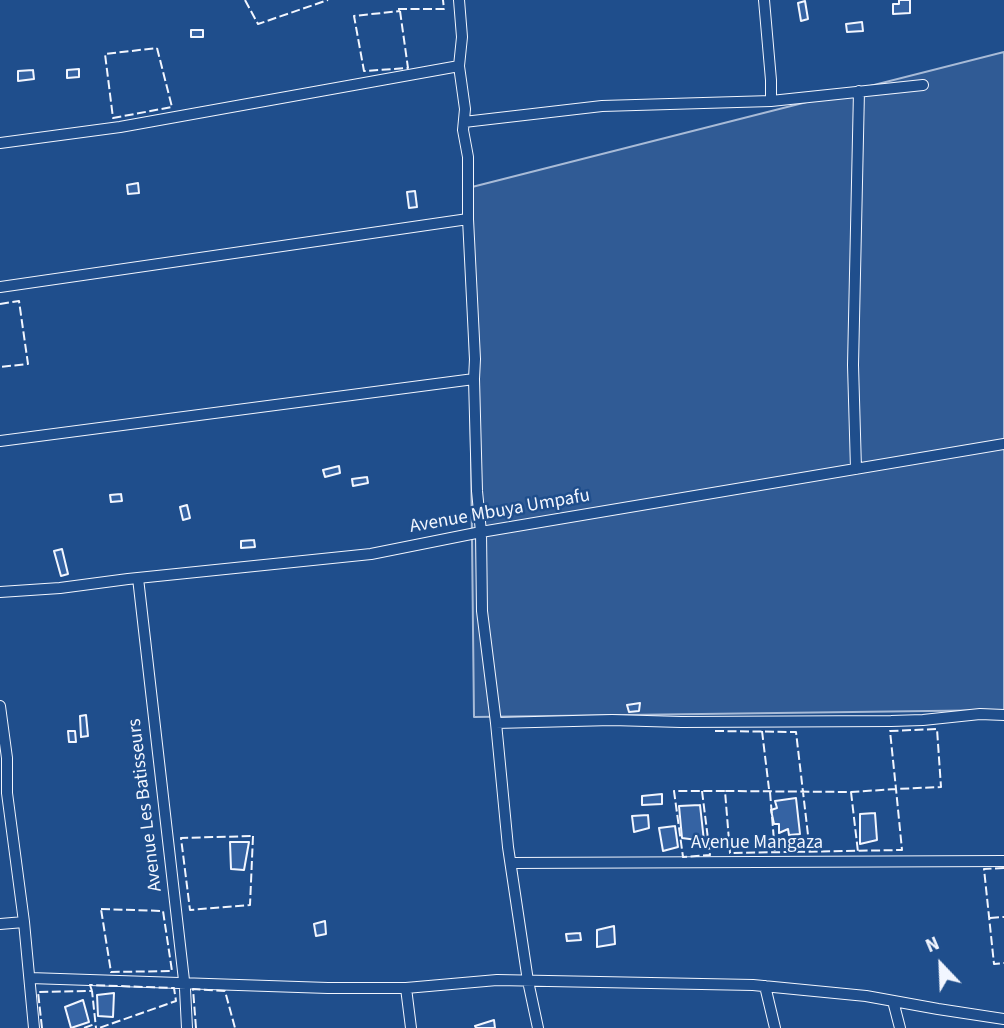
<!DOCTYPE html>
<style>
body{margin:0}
#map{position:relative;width:1004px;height:1028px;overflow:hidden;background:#1f4e8c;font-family:"Source Sans 3",sans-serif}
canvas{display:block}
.north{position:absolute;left:906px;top:930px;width:70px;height:70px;-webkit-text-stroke:5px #1f4e8c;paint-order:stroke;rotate:337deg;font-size:19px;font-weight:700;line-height:28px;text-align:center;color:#f2f6ff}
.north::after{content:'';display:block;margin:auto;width:24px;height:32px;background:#f2f6ff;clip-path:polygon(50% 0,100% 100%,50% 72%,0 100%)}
</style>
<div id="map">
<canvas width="1004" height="1028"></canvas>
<div class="north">N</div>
</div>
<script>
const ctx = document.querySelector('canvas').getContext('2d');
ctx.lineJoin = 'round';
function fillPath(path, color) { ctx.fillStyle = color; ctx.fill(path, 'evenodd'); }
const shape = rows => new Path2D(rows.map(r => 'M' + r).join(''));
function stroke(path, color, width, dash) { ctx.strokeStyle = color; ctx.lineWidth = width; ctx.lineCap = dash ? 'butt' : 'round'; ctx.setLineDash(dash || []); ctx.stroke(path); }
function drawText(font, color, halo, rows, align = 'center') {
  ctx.font = font + ' "Source Sans 3",sans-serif'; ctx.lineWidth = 5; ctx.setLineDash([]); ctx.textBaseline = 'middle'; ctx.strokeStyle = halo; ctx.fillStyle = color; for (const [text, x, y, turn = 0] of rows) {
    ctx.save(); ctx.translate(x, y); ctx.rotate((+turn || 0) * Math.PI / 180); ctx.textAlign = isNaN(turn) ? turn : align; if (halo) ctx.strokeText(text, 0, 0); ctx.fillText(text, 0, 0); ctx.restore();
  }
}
const built = shape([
 [1004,52,1004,710,474,717,468,188,1004,52]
]);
fillPath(built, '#305b95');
stroke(built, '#a8bbd7', 2);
const building = shape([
 [899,0,910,0,910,13,893,14,893,4,899,4,899,0],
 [805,1,808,19,801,21,798,3,805,1],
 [862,22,863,31,847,32,846,24,862,22],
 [191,30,203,30,203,37,191,37,191,30],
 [79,69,79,77,67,78,67,70,79,69],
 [33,70,34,79,18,81,18,71,33,70],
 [138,183,139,193,128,194,127,185,138,183],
 [415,191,417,207,409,208,407,192,415,191],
 [339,466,340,473,325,477,323,470,339,466],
 [367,477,368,483,353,486,352,479,367,477],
 [121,494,122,501,111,502,110,495,121,494],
 [187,505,190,518,183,520,180,507,187,505],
 [254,540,255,547,241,548,241,541,254,540],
 [62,549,68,574,61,576,54,551,62,549],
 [640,703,639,711,629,712,627,705,640,703],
 [86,715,88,736,81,737,80,716,86,715],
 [68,731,75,731,76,742,69,742,68,731],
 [662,794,662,804,642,805,642,796,662,794],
 [796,798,800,834,789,835,788,829,779,833,779,824,774,824,771,810,777,808,775,801,796,798],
 [700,805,704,841,682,838,679,806,700,805],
 [875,813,877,840,860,844,860,814,875,813],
 [648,815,649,828,634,832,632,816,648,815],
 [675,826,678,847,663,851,659,828,675,826],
 [230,842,249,842,244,870,231,869,230,842],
 [325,921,326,934,316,936,314,924,325,921],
 [614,926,615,944,597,947,597,930,614,926],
 [580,933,581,940,567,941,566,934,580,933],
 [114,993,113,1017,98,1016,97,995,114,993],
 [83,1000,89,1022,71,1028,65,1007,83,1000],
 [494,1020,495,1028,476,1028,475,1026,494,1020]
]);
fillPath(building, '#3563a3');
stroke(building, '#f2f6ff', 2);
const street = shape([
 [459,0,462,37,459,66,465,109,463,130,468,157,468,219,475,359,474,379,477,491,481,532,482,611,496,723,508,847,528,981,538,1028],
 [764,0,771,80,771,101],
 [464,122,602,106,771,101,923,85],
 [0,143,120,127,459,66],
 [0,287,468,219],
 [0,441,474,379],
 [856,469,853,365,859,91],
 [138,578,185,989,187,1028],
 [0,592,60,588,128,579,371,554,481,532,1004,444],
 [0,706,7,758,7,793,24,922,34,1028],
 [496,723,612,720,681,722,891,721,923,720,980,714,1004,715],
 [511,863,1004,861],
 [0,924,24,922],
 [30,978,328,988,406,988,497,980,753,985,866,996,938,1009,1004,1019],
 [765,986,775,1028],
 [406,988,411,1028],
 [893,1001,900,1028]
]);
stroke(street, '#f2f6ff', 12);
stroke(street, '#1f4e8c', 10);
stroke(shape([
 [245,0,258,24,328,0],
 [398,9,444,9,443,0],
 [400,11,408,68,364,71,354,16,400,11],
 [157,48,172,107,113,118,105,54,157,48],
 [0,304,19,301,28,364,0,367],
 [715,731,796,732,810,852],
 [762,731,769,789],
 [702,791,710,855,683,857,674,791,725,791,730,853,902,850,896,789,890,731,937,729,941,787,896,789,851,792,725,791],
 [770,792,775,853],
 [851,792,858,852],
 [253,836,250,905,190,910,181,838,253,836],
 [1004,868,984,869,994,964,1004,963],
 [101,909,163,911,172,971,111,972,101,909],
 [990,918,1004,917],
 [92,991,90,985,174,988,176,1001,99,1028],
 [42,1028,38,992,92,991,96,1028],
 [84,1028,95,1024],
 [196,1028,193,989,225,991,235,1028]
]), '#f2f6ff', 2, [9, 3.5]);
drawText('19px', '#f2f6ff', '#1f4e8c', [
 ["Avenue Mbuya Umpafu",500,512,-10],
 ["Avenue Les Batisseurs",146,805,-97],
 ["Avenue Mangaza",757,844]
]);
</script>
